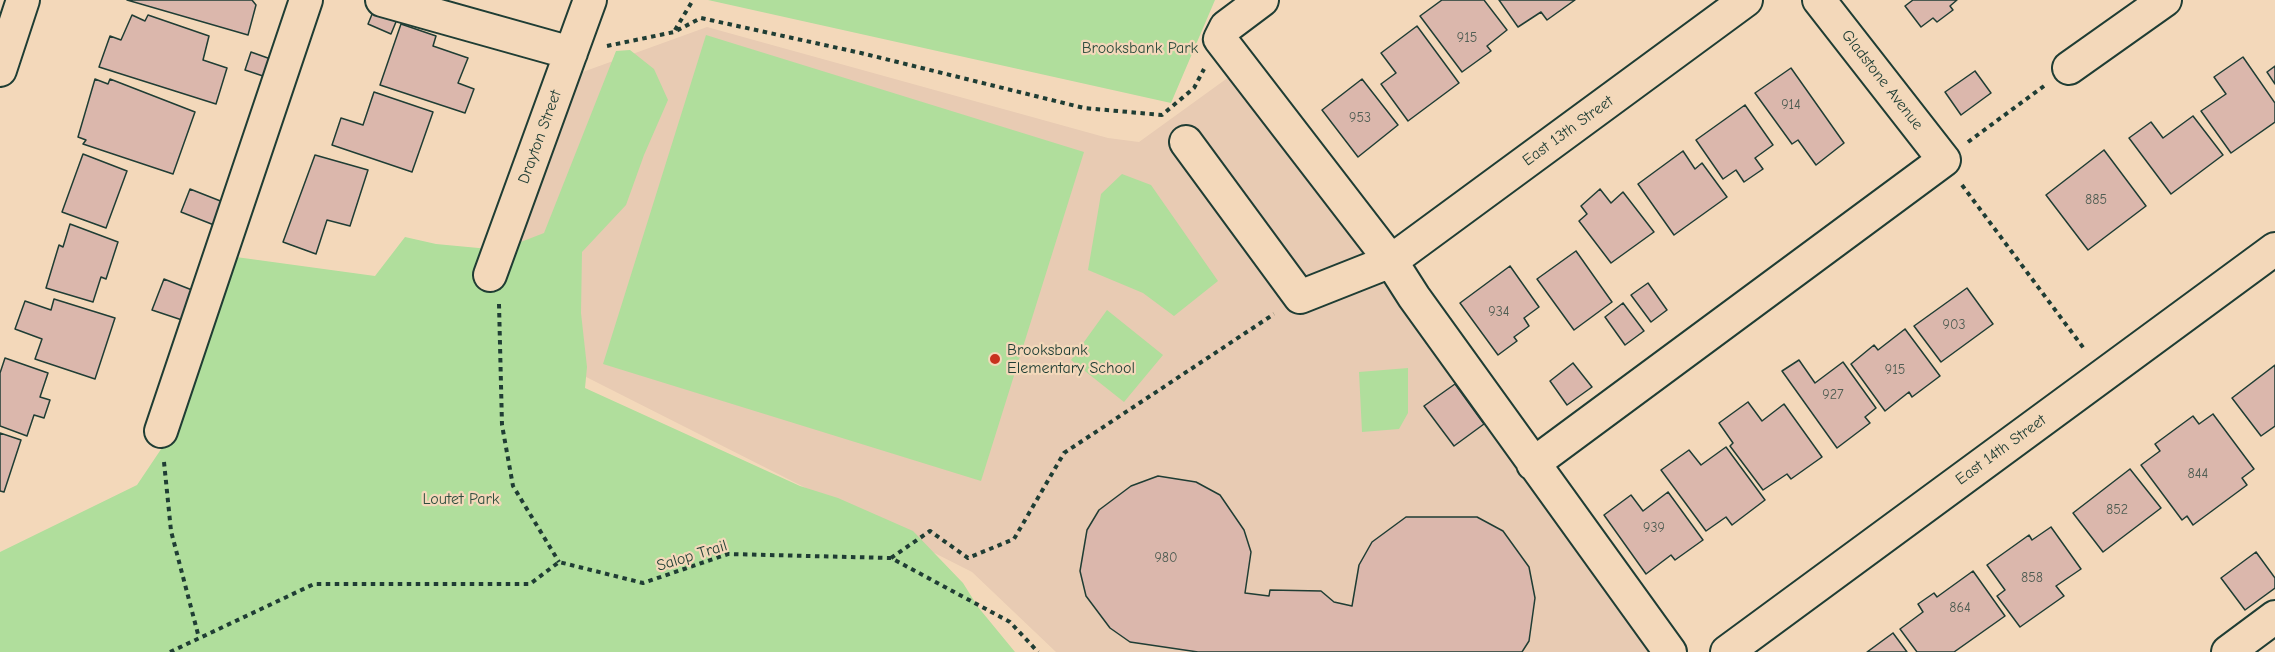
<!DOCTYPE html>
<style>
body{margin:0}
canvas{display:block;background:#f3d8ba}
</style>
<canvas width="2275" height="652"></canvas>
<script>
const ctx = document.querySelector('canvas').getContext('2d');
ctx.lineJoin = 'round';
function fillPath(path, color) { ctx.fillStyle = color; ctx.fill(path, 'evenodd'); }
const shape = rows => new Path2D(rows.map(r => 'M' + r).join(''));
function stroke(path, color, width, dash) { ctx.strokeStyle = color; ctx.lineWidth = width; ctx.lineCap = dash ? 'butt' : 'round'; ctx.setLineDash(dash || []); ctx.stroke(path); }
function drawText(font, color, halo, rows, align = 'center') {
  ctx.font = font + ' "Comic Neue",sans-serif'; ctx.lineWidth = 4.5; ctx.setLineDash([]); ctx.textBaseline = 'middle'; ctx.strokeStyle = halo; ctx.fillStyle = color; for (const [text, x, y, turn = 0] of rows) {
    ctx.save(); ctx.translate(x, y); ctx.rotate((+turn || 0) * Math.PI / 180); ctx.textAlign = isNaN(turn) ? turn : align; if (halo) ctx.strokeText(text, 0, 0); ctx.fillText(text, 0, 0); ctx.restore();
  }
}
fillPath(shape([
 [707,27,1108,138,1139,142,1233,74,1655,652,1056,652,972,572,507,337,515,230,580,73]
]), '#e8cbb3');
fillPath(shape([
 [708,0,1215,0,1171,103],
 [706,35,1084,152,981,481,603,364],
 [630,50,654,69,668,100,644,155,626,205,582,252,581,313,587,367,585,388,800,486,838,498,913,531,963,583,978,607,1015,652,0,652,0,552,137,485,186,412,236,257,375,276,405,237,436,244,500,250,544,233,616,51],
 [1122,174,1151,185,1218,281,1174,316,1143,293,1088,270,1101,194],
 [1107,310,1163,355,1124,402,1071,360],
 [1408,368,1408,413,1399,429,1362,432,1359,372]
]), '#b0de9c');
const building = shape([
 [127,0,252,0,256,5,248,35,127,0],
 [1442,0,1484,0,1507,30,1487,46,1491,51,1462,72,1420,16,1442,0],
 [1499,0,1575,0,1547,20,1541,12,1518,27,1499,0],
 [1913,0,1957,0,1950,6,1953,10,1937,22,1933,18,1921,27,1905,6,1913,0],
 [375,7,398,17,391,34,368,24,375,7],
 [132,15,145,21,148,15,209,36,203,60,227,68,216,104,99,67,110,36,121,40,132,15],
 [401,24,436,36,433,46,468,58,458,83,474,89,465,113,380,85,401,24],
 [1417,26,1459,83,1408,121,1381,84,1396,73,1381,53,1417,26],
 [251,52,279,62,272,79,245,70,251,52],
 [2243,57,2275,103,2275,122,2231,153,2201,111,2226,94,2214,77,2243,57],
 [2275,66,2275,84,2267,72,2275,66],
 [1791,68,1844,143,1816,165,1798,140,1792,144,1755,93,1791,68],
 [1975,71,1991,93,1961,115,1945,92,1975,71],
 [95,79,108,84,110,79,195,112,173,174,83,144,86,140,78,137,95,79],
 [1362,79,1398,125,1358,157,1322,110,1362,79],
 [374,92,433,112,412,172,332,145,341,118,363,125,374,92],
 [1745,105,1773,145,1755,158,1763,169,1744,182,1736,170,1723,179,1696,140,1745,105],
 [2193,116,2223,155,2171,194,2129,138,2151,122,2163,138,2193,116],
 [2104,150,2146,206,2088,250,2046,195,2104,150],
 [1683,151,1695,169,1702,163,1727,197,1674,235,1638,184,1683,151],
 [83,154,127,171,106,228,62,212,83,154],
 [315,155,368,170,350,226,327,220,316,254,283,242,315,155],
 [190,189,223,202,214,225,181,212,190,189],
 [1600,189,1611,203,1623,192,1654,232,1611,263,1579,221,1587,214,1581,206,1600,189],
 [70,224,118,242,106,279,101,277,93,302,46,288,59,245,63,247,70,224],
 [1576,251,1612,302,1574,330,1537,279,1576,251],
 [1510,266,1539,307,1524,318,1529,326,1514,337,1517,341,1498,355,1460,303,1510,266],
 [164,279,192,290,182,320,152,310,164,279],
 [1648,283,1667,310,1651,322,1631,295,1648,283],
 [1967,288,1993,324,1941,362,1914,326,1967,288],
 [54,299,115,318,95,379,35,359,42,339,15,329,25,301,51,310,54,299],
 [1623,303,1644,331,1625,345,1605,317,1623,303],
 [1905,329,1940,376,1912,397,1909,392,1885,411,1851,364,1874,345,1878,350,1905,329],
 [5,358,48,373,40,397,50,400,44,418,34,415,27,436,0,426,0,373,5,358],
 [1799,360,1815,383,1843,362,1876,408,1865,417,1870,423,1837,448,1782,371,1799,360],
 [1573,363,1592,387,1567,405,1550,381,1573,363],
 [2275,365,2275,426,2261,436,2232,398,2275,365],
 [1455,384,1484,424,1454,446,1424,406,1455,384],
 [1748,402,1762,421,1784,404,1822,457,1791,479,1787,474,1763,490,1730,446,1733,443,1719,423,1748,402],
 [2213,414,2254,469,2242,478,2247,485,2193,525,2187,516,2182,520,2141,465,2160,451,2155,444,2193,416,2199,424,2213,414],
 [0,433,21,440,4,492,0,491,0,433],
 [1726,447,1765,500,1732,525,1726,517,1706,531,1661,470,1689,450,1701,465,1726,447],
 [2130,469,2161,508,2103,552,2073,513,2130,469],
 [1158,476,1196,482,1220,495,1244,530,1251,552,1245,593,1269,596,1270,590,1321,591,1334,602,1352,606,1359,565,1372,542,1406,517,1477,517,1503,531,1529,567,1535,598,1529,641,1522,652,1198,652,1130,642,1110,628,1086,596,1080,571,1087,530,1099,510,1131,486,1158,476],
 [1668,492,1703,540,1675,560,1671,555,1646,574,1604,515,1631,495,1643,511,1668,492],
 [2051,527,2081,569,2056,586,2064,596,2020,627,1997,596,2005,590,1987,565,2029,535,2032,540,2051,527],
 [2256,552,2275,578,2275,588,2245,610,2221,578,2256,552],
 [1973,571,2005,616,1954,652,1917,652,1900,629,1923,612,1918,604,1934,593,1937,597,1973,571],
 [1893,633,1907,652,1867,652,1893,633]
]);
fillPath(building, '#dbb7ac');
stroke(building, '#1f3d34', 1.5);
const minor = shape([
 [382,0,571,53],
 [1262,0,1226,27,1220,39,1391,261,1414,297,1670,652],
 [2069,68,2165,0],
 [0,70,23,0],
 [1186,142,1300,297,1391,261,1746,0],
 [490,275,590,0],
 [161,431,306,0],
 [1533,464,1944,160,1819,0],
 [1727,652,2275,249],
 [2228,652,2275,617]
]);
stroke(minor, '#1f3d34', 36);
stroke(shape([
 [675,30,693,0],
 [607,46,674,32,701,18,861,53,1084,108,1162,115,1194,88,1204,69],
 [1968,142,2044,86],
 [1962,185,2085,350],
 [499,304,502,425,513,486,559,562],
 [164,462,171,531,199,638],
 [891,558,930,531,968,558,1014,539,1064,453,1274,314],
 [170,652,314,584,530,584,559,562,643,583,728,554,891,558,1010,622,1038,652]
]), '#1f3d34', 4, [4.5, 4.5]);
stroke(minor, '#f3d8ba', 32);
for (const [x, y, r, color] of [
 [995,359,6,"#c8321e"]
]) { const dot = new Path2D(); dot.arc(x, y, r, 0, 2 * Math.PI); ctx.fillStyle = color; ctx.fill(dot); stroke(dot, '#f3d8ba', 2); }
drawText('14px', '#4e5c52', null, [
 ["915",1467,38],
 ["914",1791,105],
 ["953",1360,118],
 ["885",2096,200],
 ["934",1499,312],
 ["903",1954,325],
 ["915",1895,370],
 ["927",1833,395],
 ["844",2198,474],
 ["852",2117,510],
 ["939",1654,528],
 ["980",1166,558],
 ["858",2032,578],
 ["864",1960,608]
]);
drawText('16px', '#2e4d3e', '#f3d8ba', [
 ["Brooksbank Park",1140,48],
 ["Loutet Park",461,499]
]);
drawText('16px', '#1f3d34', '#f3d8ba', [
 ["Gladstone Avenue",1882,80,52],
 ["East 13th Street",1568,131,-36],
 ["Drayton Street",540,137,-70],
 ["East 14th Street",2001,450,-36],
 ["Salop Trail",692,556,-17]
]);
drawText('16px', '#1f3d34', '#f3d8ba', [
 ["Brooksbank",1007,350],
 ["Elementary School",1007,368]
], 'left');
</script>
